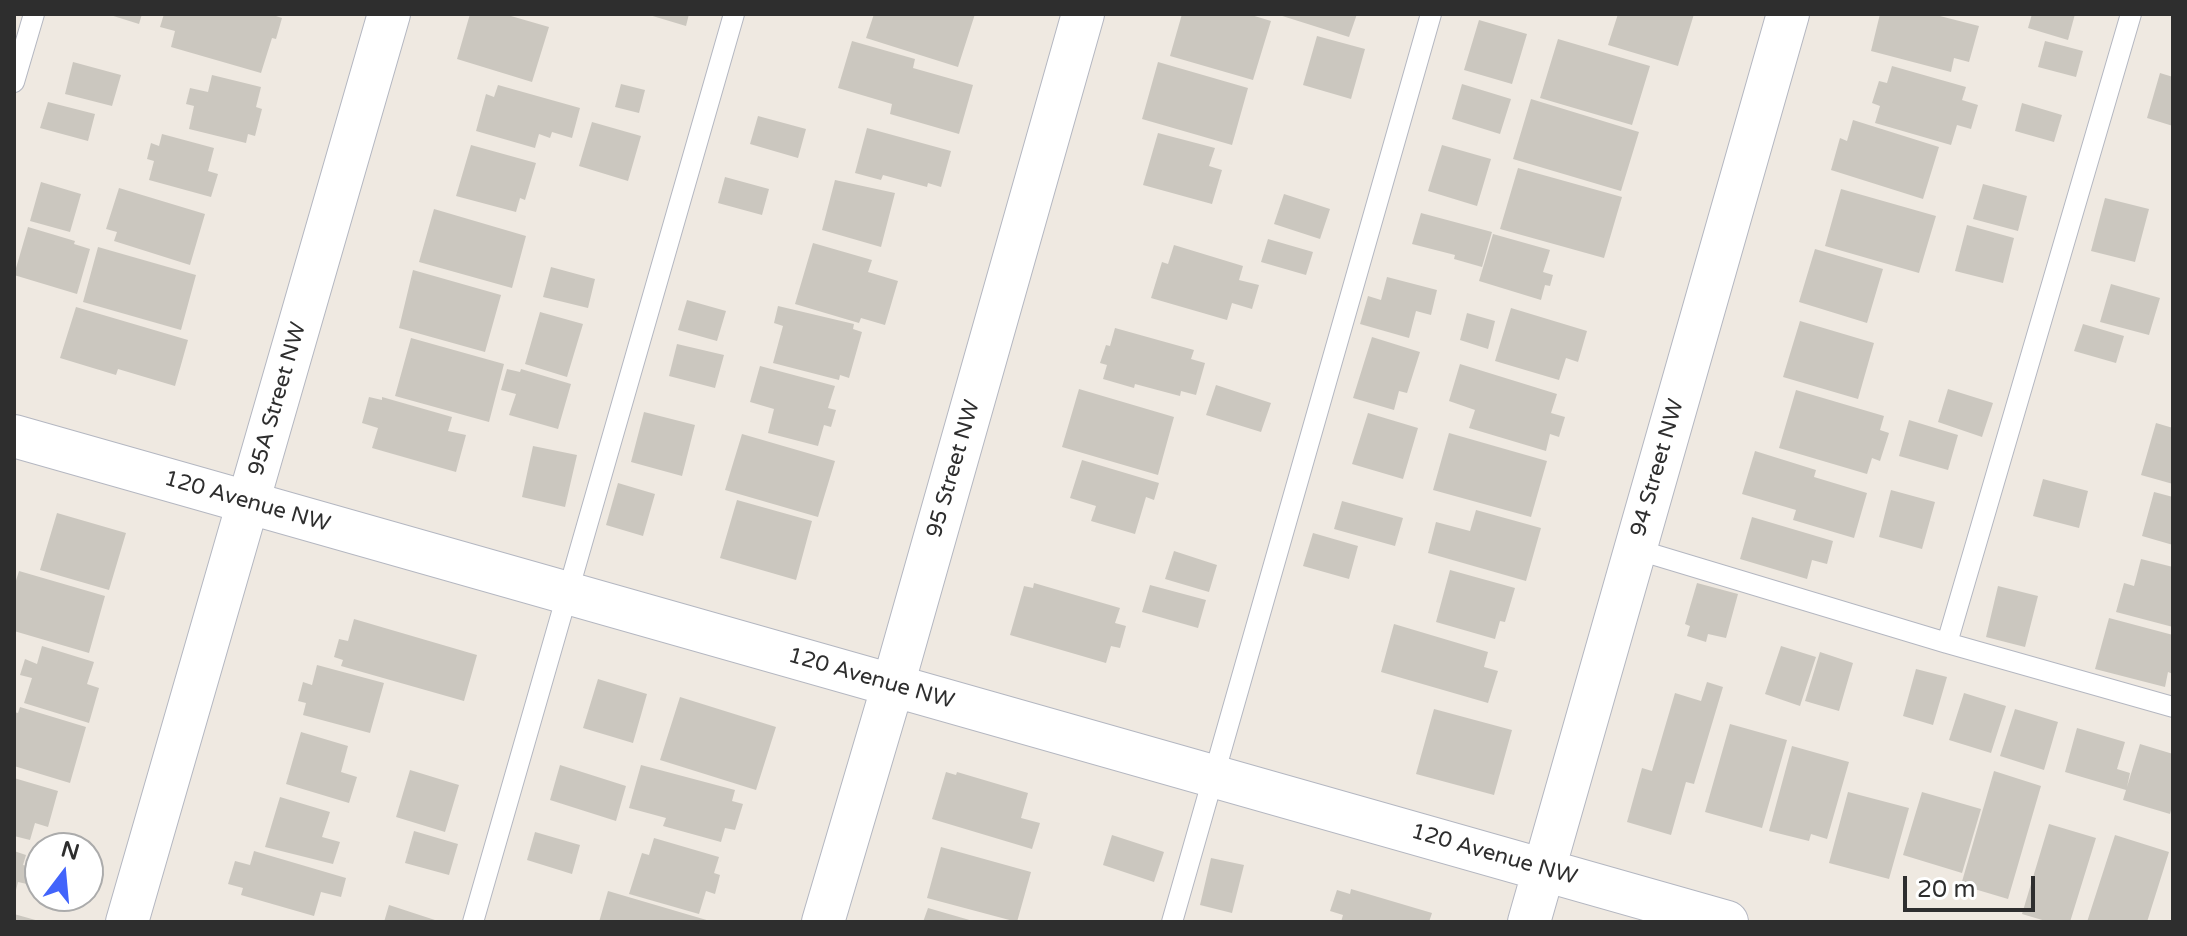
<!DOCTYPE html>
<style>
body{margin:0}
#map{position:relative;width:2187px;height:936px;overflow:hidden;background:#efe9e1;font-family:"Varela Round",sans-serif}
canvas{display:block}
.frame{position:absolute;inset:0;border:16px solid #2e2e2e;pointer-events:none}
.north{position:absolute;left:24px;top:832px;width:80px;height:80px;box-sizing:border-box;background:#fff;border:2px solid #ababab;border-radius:50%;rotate:16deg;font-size:22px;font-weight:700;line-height:32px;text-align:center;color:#2e2e2e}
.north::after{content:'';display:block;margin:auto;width:28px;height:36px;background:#4264fb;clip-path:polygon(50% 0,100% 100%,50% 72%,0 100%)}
.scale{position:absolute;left:1903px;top:876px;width:132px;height:36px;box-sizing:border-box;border:4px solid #2e2e2e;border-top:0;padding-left:10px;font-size:24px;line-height:28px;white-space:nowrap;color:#2e2e2e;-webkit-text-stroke:6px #fff;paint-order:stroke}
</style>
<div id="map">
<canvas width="2187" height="936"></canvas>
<div class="frame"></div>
<div class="north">N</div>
<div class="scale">20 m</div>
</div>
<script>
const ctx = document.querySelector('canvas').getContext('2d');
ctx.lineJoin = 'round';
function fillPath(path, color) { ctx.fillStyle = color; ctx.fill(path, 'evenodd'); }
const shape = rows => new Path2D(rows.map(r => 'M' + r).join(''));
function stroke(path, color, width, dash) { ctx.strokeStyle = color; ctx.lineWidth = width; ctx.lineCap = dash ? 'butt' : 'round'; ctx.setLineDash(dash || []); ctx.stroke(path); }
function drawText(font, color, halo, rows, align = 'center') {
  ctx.font = font + ' "Varela Round",sans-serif'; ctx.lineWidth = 6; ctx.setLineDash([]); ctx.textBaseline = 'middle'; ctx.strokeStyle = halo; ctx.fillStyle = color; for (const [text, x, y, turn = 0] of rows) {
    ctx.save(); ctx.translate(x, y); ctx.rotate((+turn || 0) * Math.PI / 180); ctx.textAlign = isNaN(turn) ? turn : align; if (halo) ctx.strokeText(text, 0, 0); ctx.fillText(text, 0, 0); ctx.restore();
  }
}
fillPath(shape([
 [107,14,142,14,139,24],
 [164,14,270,14,282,18,276,39,272,38,261,73,171,47,175,31,160,27],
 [470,14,504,14,549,27,532,82,457,59],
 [646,14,689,14,686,26],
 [874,14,975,14,958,67,866,38],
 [1182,14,1248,14,1271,21,1253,80,1170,56],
 [1276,14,1357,14,1349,37],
 [1618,14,1694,14,1678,66,1608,45],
 [1880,14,1932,14,1979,26,1969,62,1954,58,1951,72,1871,51],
 [2032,14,2075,14,2068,40,2028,28],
 [1479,20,1527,34,1512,84,1464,70],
 [1317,36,1365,49,1351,99,1303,85],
 [1558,39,1650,66,1632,125,1540,98],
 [852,41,915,59,913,68,973,85,959,134,890,114,892,104,838,88],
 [2045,41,2083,51,2076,77,2038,67],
 [73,62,121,75,112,106,65,94],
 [1158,62,1248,88,1232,145,1142,119],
 [1892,66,1966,87,1962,100,1978,105,1971,129,1957,125,1951,145,1875,123,1880,106,1872,103,1879,81,1887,83],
 [2160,73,2173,77,2173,126,2147,118],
 [212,75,261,87,256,107,262,109,255,136,248,134,246,143,189,129,194,106,186,104,190,88,208,92],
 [621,84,645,90,639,113,615,107],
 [1462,84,1511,99,1500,134,1452,119],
 [498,85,580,108,572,138,552,132,550,138,539,134,535,148,476,131,486,94,494,97],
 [1531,99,1639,132,1621,191,1513,159],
 [48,102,95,114,88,141,40,128],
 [2022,103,2062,115,2054,142,2015,131],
 [758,116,806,129,798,158,750,144],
 [1853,120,1939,147,1923,199,1831,170,1840,138,1847,141],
 [592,122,641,136,628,181,579,166],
 [867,128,951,151,941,187,928,183,927,187,883,175,881,180,855,173],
 [1158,133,1215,148,1209,166,1222,170,1212,204,1143,185],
 [162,134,214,148,208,171,218,174,211,197,149,180,154,161,147,159,151,143,159,146],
 [471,145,536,163,525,200,520,198,516,212,456,196],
 [1442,145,1491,159,1477,206,1428,191],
 [1518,168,1622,197,1604,258,1500,229],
 [725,177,769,189,762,215,718,203],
 [835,180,895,193,881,247,822,230],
 [41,182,81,194,70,232,30,221],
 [1983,184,2027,196,2018,231,1973,219],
 [119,188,205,214,190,265,114,241,117,232,106,229],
 [1841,189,1936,216,1919,273,1825,246],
 [1284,194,1330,209,1320,239,1274,224],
 [2105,198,2149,209,2135,262,2091,251],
 [434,209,526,236,512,288,419,262],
 [1421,213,1492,232,1482,267,1454,259,1455,255,1412,244],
 [1967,225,2014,238,2003,283,1955,271],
 [28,227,75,241,74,244,90,249,77,294,14,275],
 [1493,234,1550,250,1543,272,1553,275,1550,286,1545,285,1541,300,1479,281],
 [1268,239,1313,252,1306,275,1261,262],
 [813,243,872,260,868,272,898,281,885,325,861,318,859,323,795,304],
 [1174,245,1243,266,1239,280,1259,285,1252,309,1232,303,1227,320,1151,298,1162,262,1168,264],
 [98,247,196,275,181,330,83,302],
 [1815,249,1883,269,1867,323,1799,302],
 [551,267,595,279,588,308,543,297],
 [413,270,501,295,485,352,399,328],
 [1387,277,1437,290,1431,315,1416,311,1409,338,1360,324,1368,296,1381,300],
 [2111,284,2160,298,2149,335,2100,322],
 [687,300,726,311,717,341,678,330],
 [778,306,854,324,853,329,862,332,849,378,840,375,839,380,773,363,783,326,774,323],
 [76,307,188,340,175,386,118,369,116,375,60,358],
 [1511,308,1587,331,1578,362,1566,358,1559,380,1495,361],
 [540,312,583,324,567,377,525,364],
 [1467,313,1495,321,1488,349,1460,340],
 [1800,321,1874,343,1858,399,1783,377],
 [2083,324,2124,336,2116,363,2074,351],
 [1115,328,1194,350,1191,359,1205,363,1196,395,1181,391,1180,396,1135,384,1134,388,1103,379,1107,365,1100,363,1106,345,1110,346],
 [1372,337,1420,352,1407,393,1399,391,1394,410,1353,398],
 [411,338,504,364,489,422,395,396],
 [677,344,724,355,715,388,669,376],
 [1460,364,1557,394,1551,413,1565,417,1559,437,1550,434,1546,451,1469,428,1475,410,1449,401],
 [760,366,835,386,828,408,836,410,831,427,824,425,818,446,768,433,774,409,750,402],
 [507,369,520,372,521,369,571,384,558,429,509,415,516,394,501,390],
 [1216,385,1271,403,1261,432,1206,415],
 [1079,389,1174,417,1158,475,1062,447],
 [1948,389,1993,403,1982,437,1938,422],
 [1796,390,1884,416,1880,430,1889,433,1880,461,1872,458,1867,474,1779,448],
 [369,397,382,400,382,397,452,417,448,431,466,435,456,472,372,448,378,428,362,423],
 [644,412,695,425,682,476,631,462],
 [1368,413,1418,428,1403,479,1352,464],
 [1909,420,1958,435,1948,470,1899,456],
 [2156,423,2173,428,2173,484,2141,475],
 [1449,433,1547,461,1531,517,1433,490],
 [742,434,835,461,818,517,725,490],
 [533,446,577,455,565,507,522,497],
 [1755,451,1816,470,1814,477,1867,493,1854,538,1793,520,1796,510,1742,494],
 [1082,460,1159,483,1154,500,1146,497,1135,534,1091,521,1096,506,1070,498],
 [2043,479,2088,491,2079,528,2033,516],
 [618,483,655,494,643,536,606,525],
 [1891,490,1935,502,1922,549,1879,537],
 [2154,492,2173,497,2173,545,2142,536],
 [737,500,812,521,796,580,720,558],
 [1342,501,1403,518,1395,546,1334,529],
 [1476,510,1541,528,1526,581,1428,553,1436,522,1470,531],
 [57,513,126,533,109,590,40,570],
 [1752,517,1833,541,1827,564,1812,560,1807,579,1740,559],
 [1313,533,1358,546,1349,579,1303,566],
 [1174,551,1217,565,1209,592,1165,579],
 [2141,559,2173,567,2173,627,2116,612,2124,583,2134,586],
 [1450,570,1515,588,1505,622,1500,621,1495,639,1436,622],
 [19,571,105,596,89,653,14,631,14,587],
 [1034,583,1120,608,1115,623,1126,626,1120,648,1111,646,1106,663,1010,635,1024,586,1033,588],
 [1697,583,1738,594,1726,638,1708,634,1706,642,1687,636,1690,626,1685,624],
 [1150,585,1206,600,1198,628,1142,612],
 [1998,586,2038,596,2025,647,1986,637],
 [2109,618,2173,635,2173,674,2168,672,2165,687,2095,669],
 [354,619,477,655,464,701,341,666,343,660,334,657,339,639,348,641],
 [1394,624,1488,652,1484,667,1498,671,1488,703,1381,672],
 [42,646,94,662,87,684,99,688,89,723,24,703,32,678,20,675,25,659,37,664],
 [1781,646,1816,657,1800,706,1765,694],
 [1820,652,1853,663,1839,711,1805,701],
 [317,665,384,683,370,733,303,715,306,703,298,701,303,682,312,685],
 [1916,669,1947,677,1933,725,1903,716],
 [598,679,647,694,633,743,583,728],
 [1707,682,1723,687,1694,784,1686,782,1671,835,1627,822,1642,768,1652,771,1675,693,1701,701],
 [1964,693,2006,706,1991,753,1949,740],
 [680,697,776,727,756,790,660,760],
 [20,707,86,727,70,783,14,766,14,712,18,713],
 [1434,709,1512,730,1494,795,1416,774],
 [2015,709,2058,722,2044,770,2000,756],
 [1730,724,1787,740,1762,828,1705,812],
 [2077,728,2125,742,2117,769,2130,773,2127,787,2140,744,2173,754,2173,804,2170,814,2123,800,2126,790,2065,772],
 [301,732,348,746,341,772,357,777,349,803,286,784],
 [1792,746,1849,762,1827,839,1811,834,1809,841,1769,831],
 [560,765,626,786,616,821,550,800],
 [641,765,735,790,732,801,743,804,735,830,725,828,721,842,663,826,666,818,629,808],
 [410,770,459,785,445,832,396,817],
 [1994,771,2041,786,2008,899,1961,885],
 [946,772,956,775,957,772,1028,793,1021,818,1040,823,1032,849,932,819],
 [14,778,58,791,48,827,35,823,30,840,14,836],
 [1848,792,1909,808,1889,879,1829,863],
 [1922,792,1981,809,1962,873,1903,855],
 [280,797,330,812,322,837,340,842,333,864,265,847],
 [2049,824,2096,838,2070,922,2049,922,2022,914],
 [414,831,458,844,449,875,405,863],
 [535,832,580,845,572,874,527,860],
 [1112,835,1164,852,1154,882,1103,865],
 [2115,835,2169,852,2147,922,2087,922],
 [654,838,719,857,714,873,720,875,715,894,706,891,699,914,629,894,642,853,649,855],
 [941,847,1031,872,1017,922,927,898],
 [14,851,26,855,23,865,32,867,27,884,18,882,15,894],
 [254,851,346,878,341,897,321,892,314,916,241,895,243,888,228,884,235,861,250,865],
 [1211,858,1244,865,1232,913,1200,905],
 [1351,889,1432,913,1429,922,1341,922,1343,915,1330,911,1337,890,1350,894],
 [608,891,710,921,709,922,599,922],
 [389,905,438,921,438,922,384,922],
 [928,908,973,921,973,922,923,922],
 [14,914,39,921,39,922,14,922]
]), '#cbc7bf');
const service = shape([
 [14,82,34,14],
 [1635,549,1947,643,2131,14],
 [1947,643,2173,707],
 [473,922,734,14],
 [1172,922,1431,14]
]);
const minor = shape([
 [14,436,1727,922],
 [127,922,389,14],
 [823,922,893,685,1083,14],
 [1529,922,1788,14]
]);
stroke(service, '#b4b7c1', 22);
stroke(minor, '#b4b7c1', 44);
stroke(service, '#fff', 20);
stroke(minor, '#fff', 42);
drawText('22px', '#2e2e2e', '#fff', [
 ["95A Street NW",278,399,-74],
 ["94 Street NW",1658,468,-74],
 ["95 Street NW",954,469,-74],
 ["120 Avenue NW",247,502,16],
 ["120 Avenue NW",871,679,16],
 ["120 Avenue NW",1494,855,16]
]);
</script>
